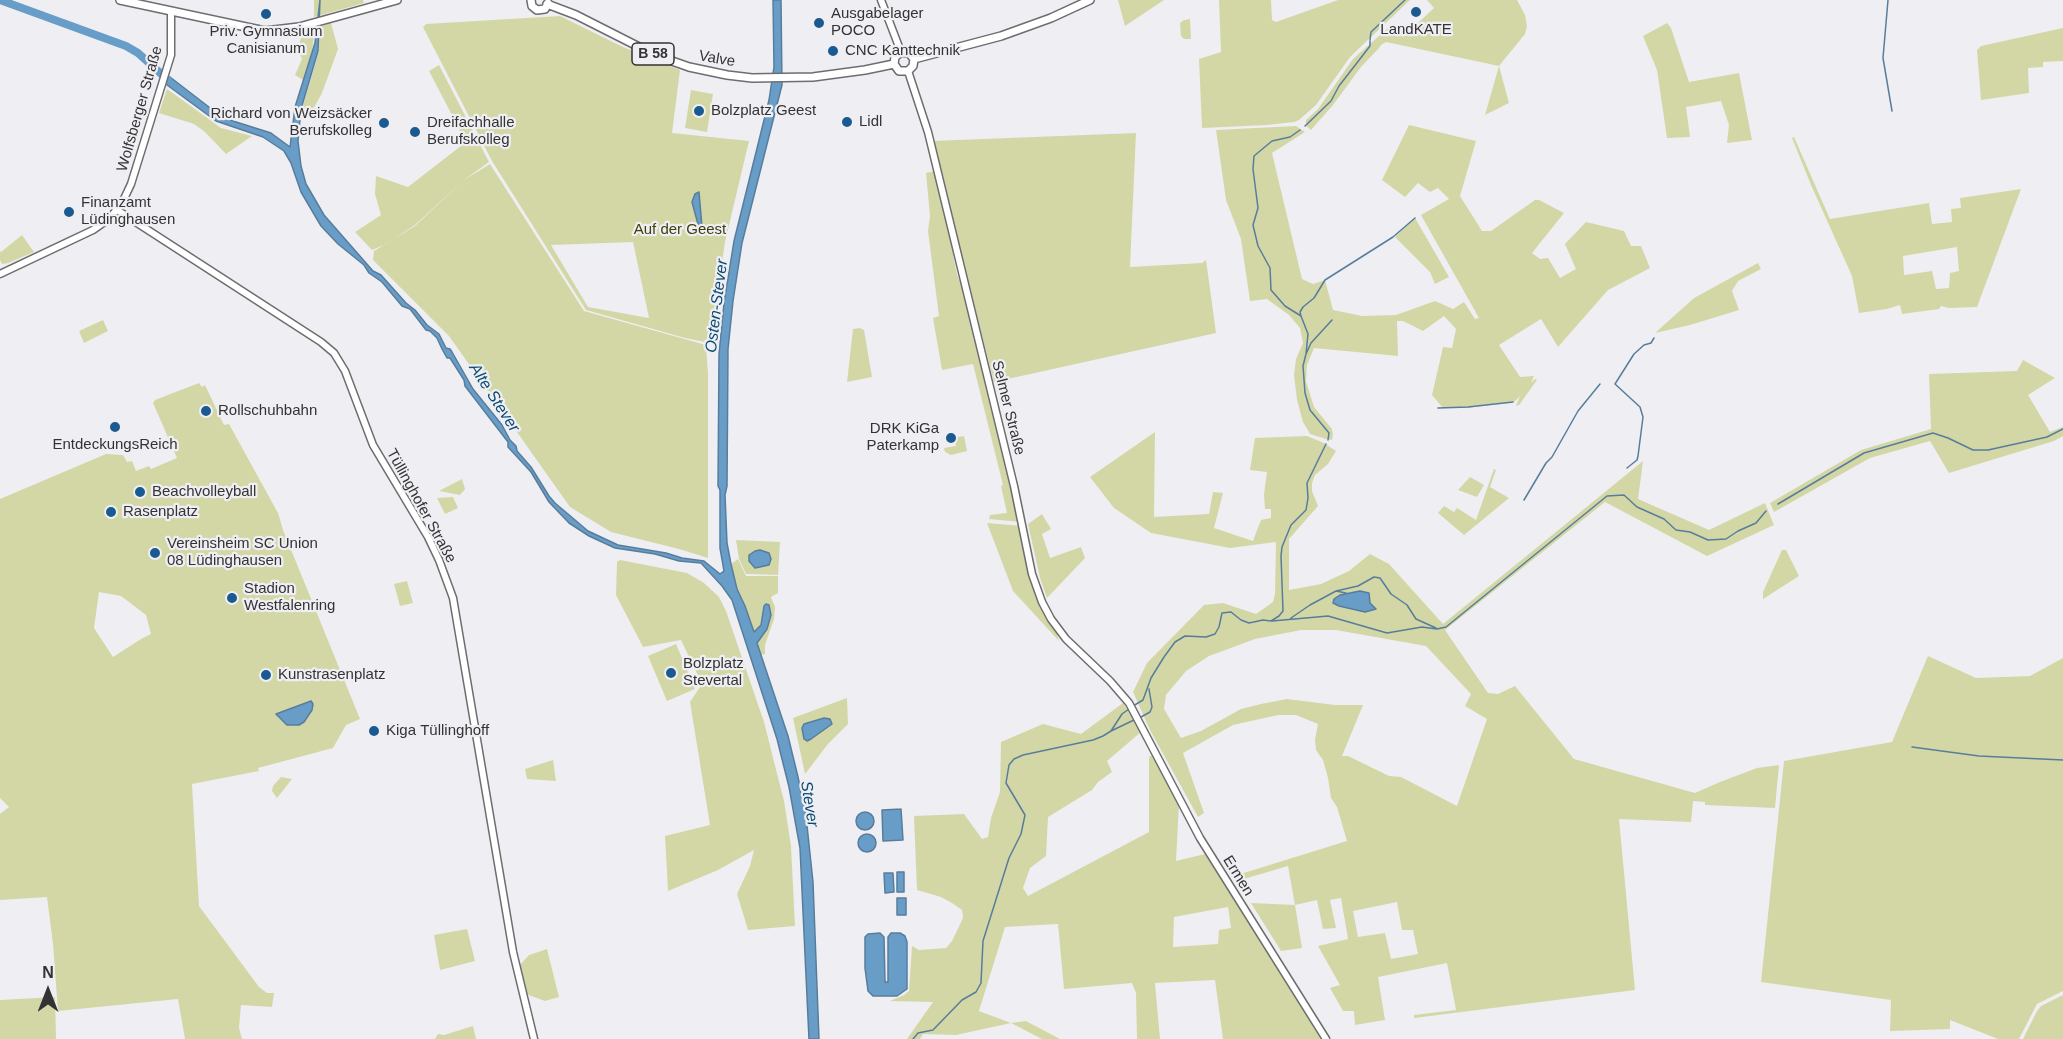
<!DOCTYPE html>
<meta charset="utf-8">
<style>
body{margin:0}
#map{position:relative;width:2063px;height:1039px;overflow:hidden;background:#efeff3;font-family:Arial,sans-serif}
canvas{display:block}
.north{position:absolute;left:18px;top:961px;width:60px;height:60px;-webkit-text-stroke:4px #efeff3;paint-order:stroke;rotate:0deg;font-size:16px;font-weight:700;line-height:24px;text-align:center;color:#333335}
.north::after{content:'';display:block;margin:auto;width:21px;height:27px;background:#333335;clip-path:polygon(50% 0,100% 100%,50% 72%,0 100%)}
</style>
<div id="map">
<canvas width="2063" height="1039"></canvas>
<div class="north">N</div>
</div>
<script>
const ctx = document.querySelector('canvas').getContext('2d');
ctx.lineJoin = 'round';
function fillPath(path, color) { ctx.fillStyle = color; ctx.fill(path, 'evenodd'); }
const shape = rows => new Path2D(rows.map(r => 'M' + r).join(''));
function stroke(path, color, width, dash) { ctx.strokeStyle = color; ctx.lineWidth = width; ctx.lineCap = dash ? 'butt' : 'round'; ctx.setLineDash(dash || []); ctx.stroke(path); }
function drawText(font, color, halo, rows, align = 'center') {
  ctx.font = font + ' Arial,sans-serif'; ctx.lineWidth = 4.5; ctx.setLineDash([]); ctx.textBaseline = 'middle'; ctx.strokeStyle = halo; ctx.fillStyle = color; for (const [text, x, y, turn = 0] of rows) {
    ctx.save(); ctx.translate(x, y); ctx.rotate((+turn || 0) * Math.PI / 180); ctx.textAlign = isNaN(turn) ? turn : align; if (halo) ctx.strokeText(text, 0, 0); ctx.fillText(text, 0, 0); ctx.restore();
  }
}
fillPath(shape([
 [314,0,363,0,364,3,314,17],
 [1118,0,1164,0,1125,26],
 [1219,0,1271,0,1272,20,1276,22,1338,0,1410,0,1350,57,1316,105,1299,120,1294,122,1267,125,1202,128,1199,59,1221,52],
 [1427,0,1517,0,1525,15,1527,26,1525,34,1499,66,1509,103,1485,115,1499,66,1386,42,1381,45,1379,48,1361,67,1333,105,1311,130,1306,126,1306,120,1318,109,1353,59,1389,27,1403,37,1434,8],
 [560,16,623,47,680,70,672,133,749,141,725,242,710,343,685,338,586,310,492,161,423,27,426,24],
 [633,242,649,318,588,307,551,245],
 [1190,19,1191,39,1184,39,1181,36,1180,23,1184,20],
 [331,23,338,49,322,93,310,115,302,112,302,109,319,51,319,27],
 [1667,23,1671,28,1689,82,1739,73,1752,140,1727,143,1729,125,1721,101,1686,107,1690,137,1667,138,1657,70,1643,36],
 [315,28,312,52,303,80,295,75,302,59,300,55,300,41,303,32],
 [2063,28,2063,61,2043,62,2043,67,2028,68,2029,93,1981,100,1977,50,1981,46],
 [439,65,489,162,464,180,415,225,386,244,372,250,355,232,381,215,375,194,376,176,408,187,466,142,429,71],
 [167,89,221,128,252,136,226,154,205,132,194,124,159,113],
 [691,90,713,94,707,132,685,128],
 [1409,125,1476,141,1460,196,1482,231,1491,231,1535,200,1539,200,1564,213,1532,253,1540,259,1548,258,1560,278,1576,269,1565,244,1586,222,1624,231,1631,246,1641,246,1650,268,1608,290,1558,347,1541,319,1499,345,1520,377,1534,376,1531,383,1535,379,1537,380,1519,405,1516,406,1520,396,1514,402,1467,408,1443,408,1432,395,1443,347,1452,348,1456,329,1444,316,1423,331,1403,321,1397,321,1398,356,1314,348,1307,365,1306,381,1314,407,1332,429,1333,435,1332,440,1326,439,1310,434,1303,422,1297,400,1294,375,1296,359,1303,343,1300,328,1289,315,1267,299,1250,301,1241,239,1226,200,1216,130,1296,126,1305,132,1272,153,1302,279,1313,284,1325,280,1333,310,1362,316,1396,315,1435,301,1453,309,1464,302,1475,319,1479,318,1421,215,1449,199,1438,188,1430,192,1418,183,1405,197,1382,180],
 [1136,133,1130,267,1202,263,1206,260,1216,333,994,382,932,141],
 [1794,137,1830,219,1929,203,1932,224,1952,222,1951,209,1961,208,1960,198,2021,189,1977,307,1949,308,1941,306,1939,309,1902,314,1900,305,1887,309,1859,313,1852,276,1811,185,1792,138],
 [1957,247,1959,271,1950,273,1949,288,1936,289,1932,271,1904,275,1903,256],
 [490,164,584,311,706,345,708,374,708,558,679,549,611,532,570,507,449,336,373,260,374,251,415,226,464,180],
 [935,171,956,255,953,256,957,274,959,280,962,279,1021,522,989,519,990,515,1007,513,1001,486,1003,485,973,364,942,370,933,318,939,316,928,231,930,216,926,173],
 [1415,218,1449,277,1435,284,1430,272,1395,237],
 [22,235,34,252,8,263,2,264,0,260,0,251,1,252],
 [1758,263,1761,269,1738,281,1732,291,1739,310,1690,325,1655,333,1694,298],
 [103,320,108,331,84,343,79,331],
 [860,328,864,330,872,377,847,382,853,329],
 [2023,360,2055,378,2028,395,2050,432,2063,427,2063,436,2054,441,1949,473,1930,441,1870,458,1774,512,1770,503,1861,450,1931,429,1929,374,2017,371],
 [199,383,202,387,205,385,224,425,229,424,278,513,283,530,360,719,346,725,333,748,258,768,259,771,192,784,199,906,259,987,267,993,274,993,272,1007,241,1005,239,1028,242,1039,185,1039,178,999,58,1011,53,944,47,897,0,900,0,814,9,807,0,798,0,499,106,454,123,455,127,462,132,461,136,471,149,466,151,469,177,458,153,403,155,400],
 [99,592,121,596,146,615,151,634,141,639,113,657,94,628],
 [1155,432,1154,517,1209,514,1213,492,1223,493,1214,528,1253,541,1261,520,1271,518,1271,509,1265,509,1264,494,1267,472,1250,470,1255,438,1307,436,1324,443,1336,451,1328,464,1315,475,1312,483,1312,491,1318,506,1289,539,1289,590,1321,584,1349,571,1370,554,1389,564,1443,624,1643,461,1638,499,1709,530,1765,503,1774,525,1707,556,1605,502,1445,630,1488,693,1498,694,1515,686,1574,759,1695,793,1720,782,1757,768,1779,765,1775,808,1705,805,1705,802,1693,801,1691,822,1619,819,1635,990,1414,1018,1414,1015,1456,1010,1447,963,1378,977,1385,1020,1355,1025,1354,1011,1343,1011,1330,988,1340,985,1318,946,1348,939,1341,898,1330,900,1336,928,1323,929,1317,900,1295,905,1302,948,1281,951,1251,903,1295,905,1288,866,1237,881,1234,876,1347,841,1337,807,1331,798,1328,778,1323,760,1316,750,1315,740,1318,724,1296,715,1278,715,1233,725,1183,753,1204,813,1198,817,1150,730,1133,692,1147,663,1204,605,1223,603,1256,614,1273,602,1275,594,1276,542,1230,548,1151,533,1114,508,1090,477],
 [1301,630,1336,630,1426,646,1471,694,1465,706,1487,719,1457,806,1401,777,1389,776,1348,756,1342,756,1363,705,1335,705,1287,699,1261,704,1241,709,1201,731,1181,738,1164,709,1166,695,1186,671,1209,656,1255,639],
 [1397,902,1402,930,1413,930,1418,954,1391,959,1385,933,1358,937,1353,911],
 [954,435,958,437,964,436,967,451,951,455,945,452,944,448,956,446],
 [1494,469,1496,470,1490,487,1509,498,1464,535,1438,513,1444,506,1454,512,1457,508,1476,520],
 [1470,477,1484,485,1477,497,1458,490],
 [462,479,465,489,460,495,439,491],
 [453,497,458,508,445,514,437,498],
 [1042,514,1051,529,1042,534,1050,558,1081,547,1085,558,1047,598,1040,578,1028,524],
 [987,523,1022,526,1027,558,1049,621,1056,631,1059,641,1013,591],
 [736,540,780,542,778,575,746,574,739,559],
 [1782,550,1786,550,1799,576,1763,599,1763,592],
 [738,559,746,576,778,576,778,593,771,597,775,607,774,619,765,645,765,654,761,655,757,643,767,629,771,615,763,609,761,626,754,632,745,606,737,589,731,564],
 [620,560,687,573,704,583,719,597,726,611,764,722,784,801,791,846,795,926,748,930,737,894,750,866,754,850,718,870,668,891,665,836,710,825,690,702,702,684,681,640,643,647,616,595,617,562],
 [407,581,413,603,400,606,394,584],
 [676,644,695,689,667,701,648,656],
 [1928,656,1976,678,2030,676,2063,658,2063,991,2037,1004,2019,1039,1998,1039,1950,1020,1950,1029,1890,1031,1891,1000,1761,982,1784,761,1892,742],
 [847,698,848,724,828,744,805,774,793,718],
 [1123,703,1141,732,1107,761,1112,772,1098,782,1092,790,1048,817,1046,856,1030,868,1023,888,1028,896,1149,832,1149,757,1154,754,1179,803,1176,861,1205,854,1323,1039,1223,1039,1215,980,1155,983,1160,1039,1137,1039,1136,993,1132,983,1064,989,1058,924,1005,927,979,1011,1011,1023,1026,1021,1060,1039,1042,1039,1011,1023,956,1035,923,1034,920,1039,907,1039,933,1002,890,1001,904,995,909,991,912,946,919,950,946,948,952,941,963,918,962,910,952,903,941,897,917,890,914,816,964,814,982,839,988,837,991,818,1000,792,1001,742,1043,724,1081,734],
 [1228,907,1231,928,1219,930,1218,944,1173,947,1174,917],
 [553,760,556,781,527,779,525,769],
 [281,777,292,779,277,798,272,791,273,786],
 [467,929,475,961,440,970,434,935],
 [547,949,559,997,545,1001,526,994,519,966,529,955],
 [2063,995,2063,1039,2023,1039,2037,1011,2041,1006],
 [55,997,56,1039,0,1039,0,1000],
 [473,1026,476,1039,435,1039,438,1034,444,1035]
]), '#d3d7a6');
const water = shape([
 [320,0,318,51,301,109,298,141,301,166,306,184,324,215,373,271,381,275,406,303,415,310,427,325,439,334,446,348,450,349,452,352,473,389,502,425,510,440,516,446,517,451,531,467,549,496,555,503,588,531,618,545,666,553,682,558,704,561,720,574,724,571,720,548,720,490,718,486,719,354,724,303,734,241,769,100,774,67,773,0,781,0,782,85,742,243,733,301,728,349,727,486,725,495,727,543,731,564,737,589,745,606,754,632,761,625,764,606,766,604,769,605,771,615,767,629,757,643,788,736,798,777,806,816,813,882,819,1039,809,1039,800,848,789,787,777,739,732,600,722,586,701,563,679,561,655,554,615,548,589,536,569,523,549,502,531,472,508,447,508,442,465,386,464,380,450,358,447,358,442,349,437,338,430,331,426,330,410,309,402,306,382,282,369,273,364,265,338,244,321,226,301,192,291,163,284,151,263,137,216,121,167,85,170,77,218,114,233,121,271,133,290,147,295,107,315,43,320,0],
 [699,192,702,227,699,228,692,202,695,194,699,192],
 [760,550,769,553,771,559,769,565,755,568,749,561,749,555,755,551,760,550],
 [1360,591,1369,593,1370,603,1376,609,1365,612,1339,606,1333,603,1334,599,1340,595,1360,591],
 [311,701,313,704,312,710,304,722,299,725,287,725,276,714,311,701],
 [824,718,830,719,832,724,811,739,807,741,804,739,802,728,804,724,824,718],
 [901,809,903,840,883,841,882,810,901,809],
 '856 821a9 9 0 1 1 18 0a9 9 0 1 1-18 0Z',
 '858 843a9 9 0 1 1 18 0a9 9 0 1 1-18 0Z',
 [897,872,904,872,904,892,897,892,897,872],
 [884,873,893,873,894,892,885,893,884,873],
 [897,898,906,898,906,915,897,915,897,898],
 [880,933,884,937,885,982,888,982,888,937,891,933,900,933,905,936,907,942,907,989,897,996,873,996,868,991,865,968,865,937,868,934,880,933]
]);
fillPath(water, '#689dc8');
stroke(water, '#587d9c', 1.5);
stroke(shape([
 [1888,0,1883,58,1892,111],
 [1370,40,1371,32,1405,0],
 [1305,126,1331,101,1339,86,1370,46,1370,41],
 [1300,130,1290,137,1272,141,1254,156,1253,169,1258,208,1253,225,1258,246,1270,268,1271,290,1285,306,1301,316,1308,334,1306,354],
 [1301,316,1300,312,1303,307,1314,298,1325,280,1393,237,1415,218],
 [1438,408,1468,407,1513,402],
 [1328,440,1329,433,1310,410,1305,393,1303,366,1306,354,1311,343,1332,320],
 [1627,468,1637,460,1638,456,1643,417,1640,407,1615,384,1634,354,1644,345,1651,343,1654,338],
 [1524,500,1546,463,1552,457,1578,411,1600,384],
 [1778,504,1864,453,1933,433,1948,438,1973,450,1988,450,2047,437,2063,429],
 [1336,591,1358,586,1374,577,1380,578,1391,594,1407,605,1416,619,1436,628],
 [1291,618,1310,605,1336,591,1346,593],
 [1272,621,1328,616,1387,633,1422,627,1437,629,1446,627,1607,496,1624,495,1637,507,1664,519,1676,530,1690,532,1708,540,1726,539,1738,531,1756,523,1766,511],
 [1133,706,1143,700,1151,678,1164,657,1175,642,1185,636,1206,637,1215,634,1219,627,1222,613,1231,612,1241,620,1249,623,1263,620,1271,621,1279,616,1283,611,1281,556,1282,547,1291,525,1306,510,1308,498,1307,483,1326,444],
 [1141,717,1150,712,1152,707,1149,689],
 [1111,731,1136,719],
 [1912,747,1979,756,2063,760],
 [913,1039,918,1033,933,1030,962,1000,976,992,981,983,983,941,1009,858,1021,834,1025,815,1006,783,1009,765,1014,759,1023,755,1093,740,1103,736,1111,731,1122,714,1129,709]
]), '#587d9c', 1.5);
stroke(shape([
 [0,0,126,46,138,53,168,80]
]), '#689dc8', 8);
const secondary = shape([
 [881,0,901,52],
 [908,71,928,132,1014,486,1032,574,1042,602,1051,619,1066,639,1110,681,1129,703,1200,838,1326,1039],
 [117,210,321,342,334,353,345,371,373,445,428,537,439,560,453,598,513,952,534,1039],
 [0,274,93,230,110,218,123,201,131,184,171,55,171,12]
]);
const primary = shape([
 [120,0,265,31,299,27,397,0],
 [531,0,532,6,537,10,545,9,548,3],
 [547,4,576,15,655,55,689,67,727,75,752,78,813,77,865,70,894,64],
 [914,59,1001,36,1051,18,1090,0],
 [894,64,899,71,908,71,913,66,914,59],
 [894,64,895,57,901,52,909,53,914,59]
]);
stroke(secondary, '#6d6d70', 9);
stroke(primary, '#6d6d70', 10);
stroke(secondary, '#fff', 6);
stroke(primary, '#fff', 7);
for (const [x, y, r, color] of [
 [1416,12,6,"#1b5a90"],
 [266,14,6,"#1b5a90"],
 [819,23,6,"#1b5a90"],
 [833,51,6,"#1b5a90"],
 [699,111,6,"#1b5a90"],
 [847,122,6,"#1b5a90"],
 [384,123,6,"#1b5a90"],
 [415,132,6,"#1b5a90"],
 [69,212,6,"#1b5a90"],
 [206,411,6,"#1b5a90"],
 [115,427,6,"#1b5a90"],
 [951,438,6,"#1b5a90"],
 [140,492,6,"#1b5a90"],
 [111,512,6,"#1b5a90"],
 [155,553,6,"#1b5a90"],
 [232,598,6,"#1b5a90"],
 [671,673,6,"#1b5a90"],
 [266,675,6,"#1b5a90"],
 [374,731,6,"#1b5a90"]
]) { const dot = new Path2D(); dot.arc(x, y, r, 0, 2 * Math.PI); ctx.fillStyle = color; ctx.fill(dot); stroke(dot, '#efeff3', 2); }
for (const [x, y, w] of [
 [653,54,42]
]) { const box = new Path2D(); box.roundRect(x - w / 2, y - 11, w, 22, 4.5); ctx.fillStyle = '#efeff3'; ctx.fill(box); stroke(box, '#333335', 1.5); }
drawText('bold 14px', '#333335', null, [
 ["B 58",653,54]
]);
drawText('15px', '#333335', '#efeff3', [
 ["Ausgabelager",831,14],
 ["POCO",831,31],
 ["LandKATE",1416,30,"center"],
 ["Priv. Gymnasium",266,32,"center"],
 ["Canisianum",266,49,"center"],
 ["CNC Kanttechnik",845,51],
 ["Bolzplatz Geest",711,111],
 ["Richard von Weizsäcker",372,114,"right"],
 ["Berufskolleg",372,131,"right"],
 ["Lidl",859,122],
 ["Dreifachhalle",427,123],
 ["Berufskolleg",427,140],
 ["Finanzamt",81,203],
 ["Lüdinghausen",81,220],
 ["Rollschuhbahn",218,411],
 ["DRK KiGa",939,429,"right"],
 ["Paterkamp",939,446,"right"],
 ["EntdeckungsReich",115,445,"center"],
 ["Beachvolleyball",152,492],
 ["Rasenplatz",123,512],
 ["Vereinsheim SC Union",167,544],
 ["08 Lüdinghausen",167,561],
 ["Stadion",244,589],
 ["Westfalenring",244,606],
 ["Bolzplatz",683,664],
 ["Stevertal",683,681],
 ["Kunstrasenplatz",278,675],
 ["Kiga Tüllinghoff",386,731]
], 'left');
drawText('15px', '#333335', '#efeff3', [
 ["Valve",717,59,10],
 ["Wolfsberger Straße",140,109,-74],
 ["Selmer Straße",1008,408,76],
 ["Tüllinghofer Straße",421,506,61],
 ["Ermen",1238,876,58]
]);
drawText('15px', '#3e3f0c', '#efeff3', [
 ["Auf der Geest",680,230]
]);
drawText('italic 16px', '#094b74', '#efeff3', [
 ["Osten-Stever",717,306,-83],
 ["Alte Stever",494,398,57],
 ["Stever",809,804,81]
]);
</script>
